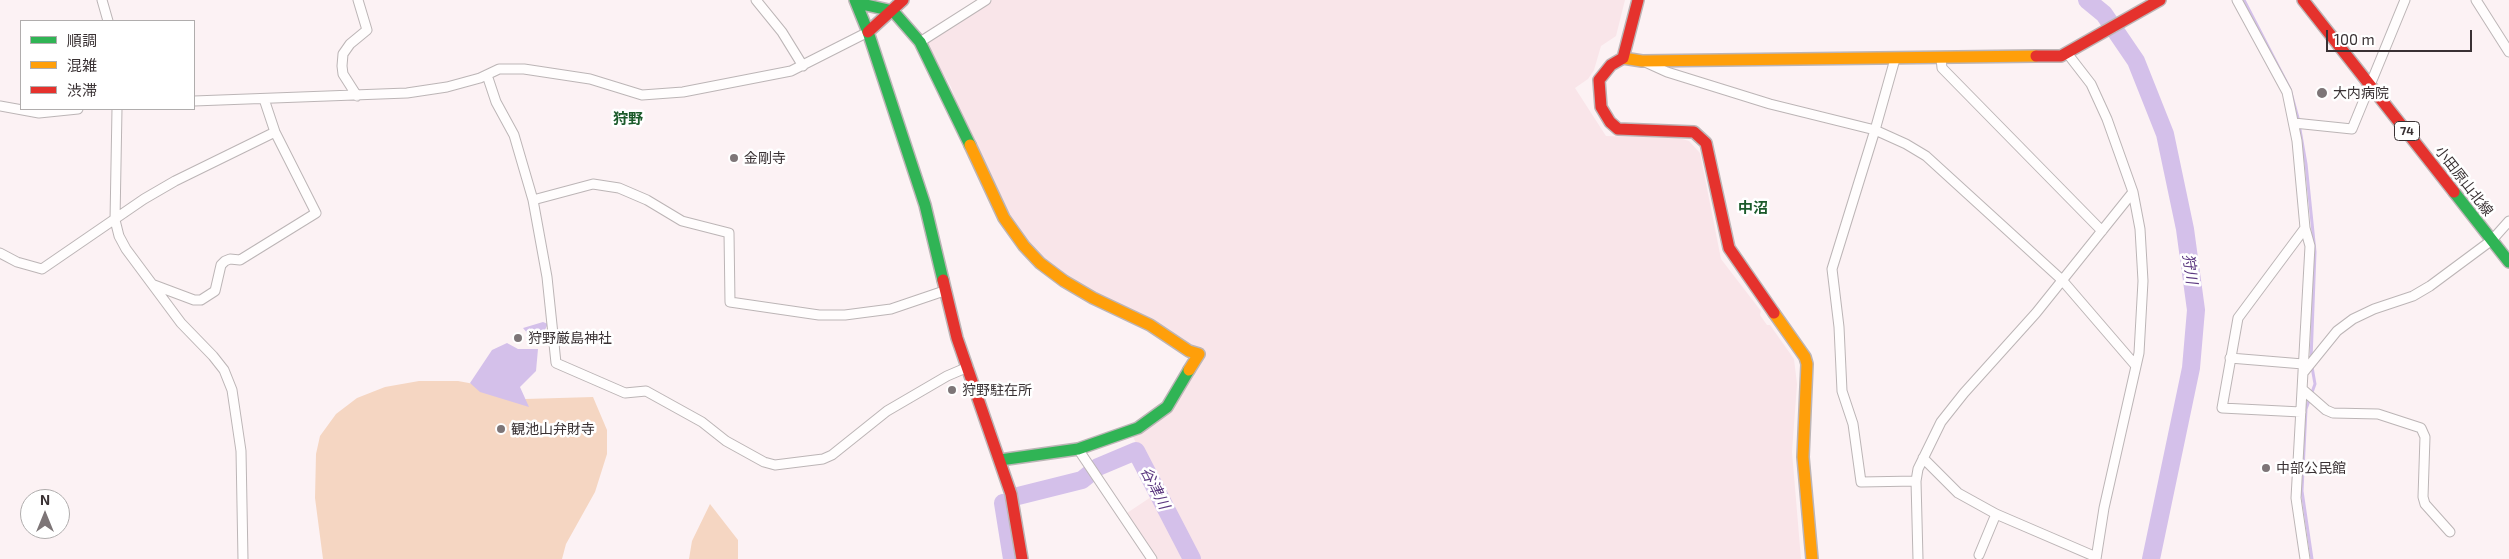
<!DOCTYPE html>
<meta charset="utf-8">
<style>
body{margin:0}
#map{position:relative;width:2509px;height:559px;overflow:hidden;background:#fcf2f4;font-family:"Exo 2","Noto Sans JP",sans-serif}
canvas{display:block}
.legend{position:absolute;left:20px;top:20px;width:175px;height:90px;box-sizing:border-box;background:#fff;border:1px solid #b0adad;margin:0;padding:6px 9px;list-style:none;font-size:15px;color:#393133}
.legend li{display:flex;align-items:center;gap:10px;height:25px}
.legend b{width:25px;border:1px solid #b0adad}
.north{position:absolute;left:20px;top:489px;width:50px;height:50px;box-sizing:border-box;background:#fff;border:1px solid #b0adad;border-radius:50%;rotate:0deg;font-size:14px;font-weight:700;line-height:20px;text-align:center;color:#393133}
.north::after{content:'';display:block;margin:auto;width:18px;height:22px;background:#7d7577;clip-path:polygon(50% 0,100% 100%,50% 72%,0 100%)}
.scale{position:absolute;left:2326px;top:30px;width:146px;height:22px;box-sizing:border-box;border:2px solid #393133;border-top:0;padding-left:6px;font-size:15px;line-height:18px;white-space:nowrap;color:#393133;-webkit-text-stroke:4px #fff;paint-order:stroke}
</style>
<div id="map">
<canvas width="2509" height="559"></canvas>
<ul class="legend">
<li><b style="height:6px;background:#30b455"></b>順調</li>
<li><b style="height:6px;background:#ff9f0a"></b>混雑</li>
<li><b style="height:6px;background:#e5322d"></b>渋滞</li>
</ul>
<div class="north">N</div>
<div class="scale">100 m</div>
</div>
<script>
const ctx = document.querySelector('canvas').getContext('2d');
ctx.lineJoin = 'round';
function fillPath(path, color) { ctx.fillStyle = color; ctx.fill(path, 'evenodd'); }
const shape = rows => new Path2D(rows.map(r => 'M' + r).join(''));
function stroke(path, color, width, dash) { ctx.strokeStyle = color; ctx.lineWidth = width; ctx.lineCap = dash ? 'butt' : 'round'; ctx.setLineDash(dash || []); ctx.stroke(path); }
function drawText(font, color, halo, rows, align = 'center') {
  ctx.font = font + ' "Exo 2","Noto Sans JP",sans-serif'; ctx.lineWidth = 5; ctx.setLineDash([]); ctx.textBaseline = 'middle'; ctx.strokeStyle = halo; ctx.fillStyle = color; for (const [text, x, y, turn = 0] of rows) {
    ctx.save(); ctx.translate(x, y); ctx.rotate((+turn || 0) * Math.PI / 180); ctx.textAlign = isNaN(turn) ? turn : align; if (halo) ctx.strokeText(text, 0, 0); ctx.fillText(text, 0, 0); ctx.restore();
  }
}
fillPath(shape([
 [992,0,1625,0,1616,36,1601,46,1594,70,1588,79,1575,88,1606,136,1679,138,1689,141,1700,153,1721,259,1761,311,1760,315,1767,325,1770,325,1794,359,1797,384,1792,452,1801,559,1158,559,1127,513,1160,491,1132,435,1143,431,1202,358,1094,295,1043,261,1016,231,965,125,951,87,926,44,930,38]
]), '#f9e5e9');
fillPath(shape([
 [419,381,458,381,485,386,525,399,593,397,607,430,607,454,595,492,566,544,562,559,323,559,315,498,316,454,320,436,336,414,357,398,385,387],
 [710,504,738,540,738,559,689,559,692,541]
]), '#f5d6c2');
fillPath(shape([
 [543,322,548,324,537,345,523,328],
 [507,343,518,349,538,349,536,371,520,387,529,407,480,392,470,383,492,350]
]), '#d4c0ea');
stroke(shape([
 [2244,0,2290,89,2298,118,2306,164,2315,252,2311,360],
 [2312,367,2315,384,2306,409,2302,491,2312,559]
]), '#d4c0ea', 3);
stroke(shape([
 [2087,0,2104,14,2136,61,2165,134,2185,229,2196,310,2191,368,2151,559],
 [1018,496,1082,480,1098,467,1136,451,1192,559],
 [1003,503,1012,559]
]), '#d4c0ea', 18);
const street = shape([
 [102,0,108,21],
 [756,0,782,32,803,66],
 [2237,0,2287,92,2297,141,2305,228,2310,246,2296,498,2305,559],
 [2476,0,2509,52],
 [920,42,986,0],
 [2067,53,2091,84,2107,119,2133,192,2140,229,2143,281,2139,353,2104,508,2096,559],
 [1941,58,1942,68,2102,231],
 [1895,59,1875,130,1832,269,1839,327,1842,391,1853,424,1861,482,1916,481],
 [1645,62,1667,72,1770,104,1875,130,1906,144,1926,156,2062,280,2136,366],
 [487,75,496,102,514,135,533,200,547,277,556,363,625,393,646,391,702,422,726,441,764,462,775,465,823,459,832,455,887,411,947,376,968,367],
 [357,96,343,74,342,66,343,54,350,44,367,30,358,0],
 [194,101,407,93,447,87,480,78,499,69,524,69,590,79,642,95,683,92,791,71,868,32],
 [0,106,39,113,78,109],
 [117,109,115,220,119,236,126,249,181,323,213,356,224,370,232,390,241,451,243,559],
 [2294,123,2352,129,2405,0],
 [533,200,593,184,619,188,647,200,682,221,729,233,730,302,819,315,845,315,891,309,944,291],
 [0,253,17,262,42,269,144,199,175,181,275,132],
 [154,285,194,300,201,300,215,291,221,265,225,261,230,259,240,260,316,213,275,132,264,99],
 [2230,358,2303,364],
 [2303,373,2337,331,2353,319,2374,309,2413,296,2430,286,2492,240,2509,221],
 [2302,389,2326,410,2333,413,2378,414,2421,428,2425,437,2423,497,2425,504,2450,532],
 [2301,412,2222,408,2238,318,2305,228],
 [1078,449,1152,559],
 [1923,458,1958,493,1996,514,2096,557],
 [1979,555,1996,514],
 [1918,559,1916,481,1918,469,1941,422,1964,393,2036,313,2133,192]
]);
const fast = shape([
 [855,0,868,32,925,205,943,280],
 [857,3,893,11,920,42,970,145],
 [2454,192,2509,262],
 [1000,460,1078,449,1138,428,1167,407,1189,370]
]);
const slow = shape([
 [1623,58,1642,61,2036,56],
 [970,145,1004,218,1024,246,1040,263,1064,281,1093,298,1150,325,1189,351,1199,354,1189,370],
 [1774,313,1805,357,1807,364,1803,457,1812,559]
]);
const jam = shape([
 [1638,0,1623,58,1611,65,1599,80,1601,107,1610,122,1618,129,1694,132,1706,143,1729,248,1774,313],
 [2303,0,2454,192],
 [868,32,903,0],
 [2036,56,2061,56,2160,0],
 [943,280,957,338,1011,494,1022,559]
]);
stroke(street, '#bcb5b6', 11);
stroke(fast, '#bcb5b6', 14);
stroke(slow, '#bcb5b6', 14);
stroke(jam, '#bcb5b6', 14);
stroke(street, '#fffdfd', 9);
stroke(fast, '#30b455', 11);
stroke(slow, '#ff9f0a', 11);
stroke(jam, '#e5322d', 11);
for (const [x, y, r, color] of [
 [2322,93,6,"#7d7577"],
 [734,158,5,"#7d7577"],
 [518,338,5,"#7d7577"],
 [952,390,5,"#7d7577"],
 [501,429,5,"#7d7577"],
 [2266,468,5,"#7d7577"]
]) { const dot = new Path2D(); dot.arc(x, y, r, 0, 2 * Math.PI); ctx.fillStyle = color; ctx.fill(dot); stroke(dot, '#fff', 2); }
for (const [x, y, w] of [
 [2407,131,25]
]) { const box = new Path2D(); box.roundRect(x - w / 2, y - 9.5, w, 19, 4); ctx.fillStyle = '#fff'; ctx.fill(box); stroke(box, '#393133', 1); }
drawText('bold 12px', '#393133', null, [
 ["74",2407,131]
]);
drawText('14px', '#393133', '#fff', [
 ["大内病院",2333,93],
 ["金剛寺",744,158],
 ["狩野厳島神社",528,338],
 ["狩野駐在所",962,390],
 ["観池山弁財寺",511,429],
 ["中部公民館",2276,468]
], 'left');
drawText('14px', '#393133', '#fff', [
 ["小田原山北線",2464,181,52]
]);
drawText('bold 15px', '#1b5b2b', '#fff', [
 ["狩野",628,119],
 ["中沼",1753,208]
]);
drawText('italic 15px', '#5d3a82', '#fff', [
 ["狩川",2190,269,82],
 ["谷津川",1155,488,63]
]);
</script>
